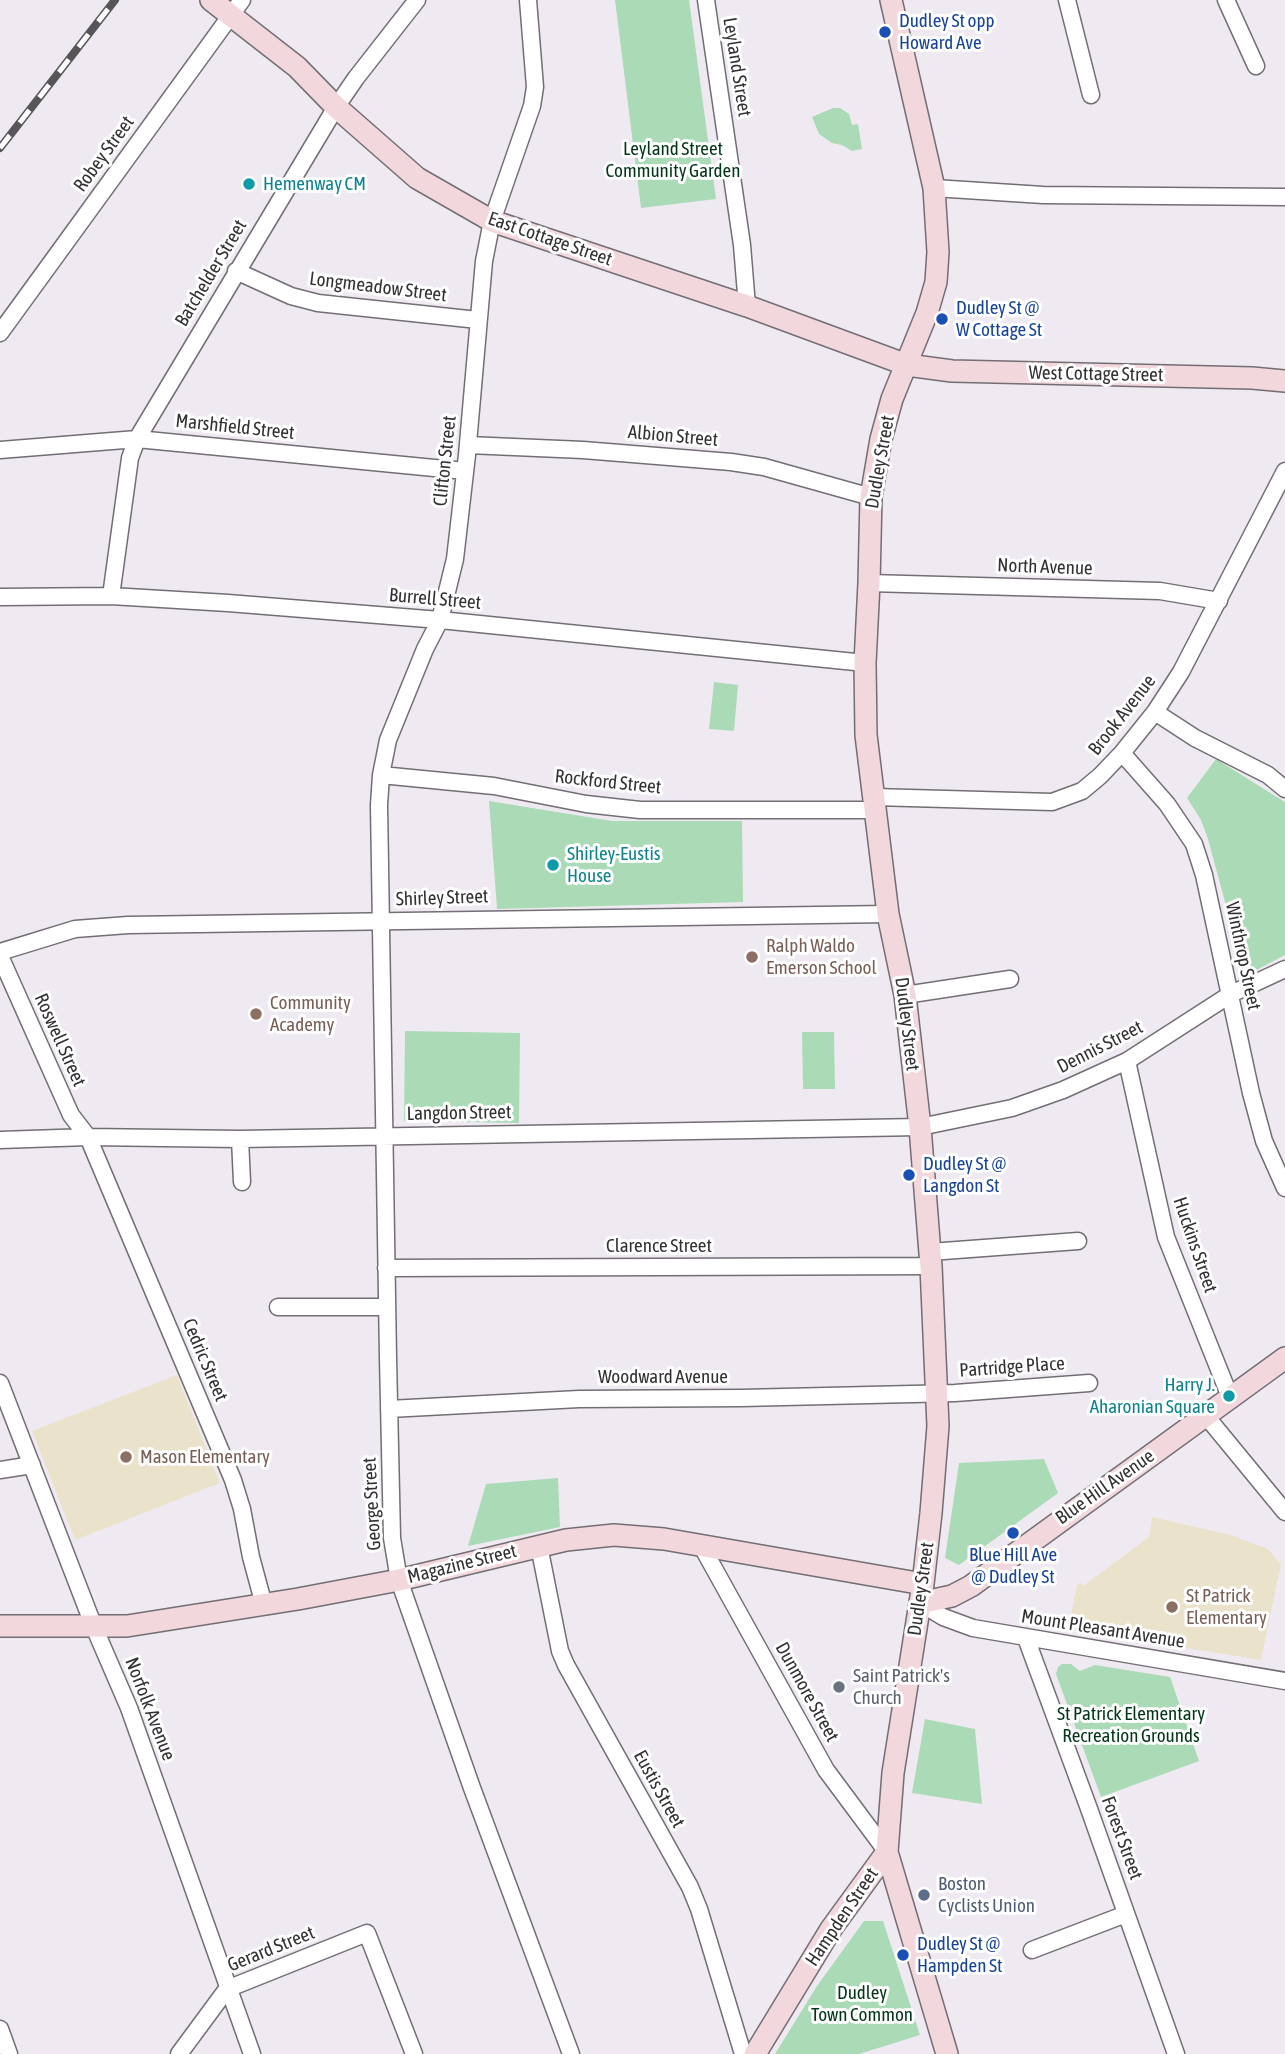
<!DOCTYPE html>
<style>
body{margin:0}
canvas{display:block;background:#efeaf1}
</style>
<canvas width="1285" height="2054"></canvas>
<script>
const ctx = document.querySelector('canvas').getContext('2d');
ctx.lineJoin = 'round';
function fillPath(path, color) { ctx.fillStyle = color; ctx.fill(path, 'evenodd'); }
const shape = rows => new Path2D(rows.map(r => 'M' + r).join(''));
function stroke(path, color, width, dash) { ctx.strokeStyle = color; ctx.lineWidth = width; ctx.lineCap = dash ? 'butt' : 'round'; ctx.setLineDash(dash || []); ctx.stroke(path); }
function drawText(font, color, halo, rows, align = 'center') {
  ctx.font = font + ' "Asap Condensed",sans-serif'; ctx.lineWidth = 6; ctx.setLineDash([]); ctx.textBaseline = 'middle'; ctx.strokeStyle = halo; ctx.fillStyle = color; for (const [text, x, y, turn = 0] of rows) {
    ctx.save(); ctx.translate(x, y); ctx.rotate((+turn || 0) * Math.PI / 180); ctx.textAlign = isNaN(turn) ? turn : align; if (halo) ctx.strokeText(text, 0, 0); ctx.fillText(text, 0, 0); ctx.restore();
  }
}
fillPath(shape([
 [177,1375,220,1483,75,1540,32,1431],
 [1152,1517,1230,1535,1268,1549,1281,1564,1261,1660,1068,1629,1077,1585,1080,1583,1083,1586,1149,1537]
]), '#ebe2cc');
fillPath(shape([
 [615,0,689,0,716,199,641,208],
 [833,108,840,108,849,114,852,125,858,124,862,149,852,151,842,145,832,143,819,134,812,117],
 [714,682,738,685,734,731,709,729],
 [1216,759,1285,802,1285,955,1245,976,1208,839,1201,820,1187,798],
 [489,801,612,821,742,821,743,902,497,909],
 [405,1031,520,1033,519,1123,404,1121],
 [802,1032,834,1032,835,1089,803,1089],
 [1044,1459,1058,1493,959,1565,945,1558,959,1463],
 [558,1478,560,1527,468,1546,486,1484],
 [1062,1664,1071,1664,1080,1671,1095,1665,1170,1677,1199,1761,1101,1797,1056,1674,1058,1667],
 [925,1719,975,1729,982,1804,912,1793],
 [864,1921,883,1921,920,2035,859,2054,775,2054,817,1986]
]), '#abdab7');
const street = shape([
 [528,0,535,87,532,106,492,221,484,261,467,455,455,559,440,620,425,649,388,740,381,775,379,805,388,1358,392,1538,399,1580,472,1788,571,2054],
 [706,0,742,245,747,306],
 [1067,0,1091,95],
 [1226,0,1256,66],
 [934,188,1043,195,1285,197],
 [236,271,291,296,318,303,478,320],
 [0,333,242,0],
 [468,445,583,450,731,462,764,467,871,497],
 [0,450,137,439,465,471],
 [869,583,1160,591,1219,601],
 [111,596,130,458,137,439,336,107,356,78,417,0],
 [0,597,111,596,228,603,440,620,865,663],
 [1155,712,1195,738,1268,775,1285,789],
 [1122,753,1167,804,1194,844,1204,875,1251,1093,1264,1141,1285,1188],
 [381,775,494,786,586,804,640,810,874,810],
 [874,797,1052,802,1082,791,1100,776,1122,753,1155,712,1181,672,1285,471],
 [0,952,75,929,128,925,888,914],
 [0,956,71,1115,88,1137,233,1480,242,1509,251,1557,264,1605],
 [905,995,1010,979],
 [1127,1061,1166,1237,1230,1397],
 [240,1139,242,1182],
 [0,1140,88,1137,240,1139,920,1127,1012,1108,1063,1090,1127,1061,1231,994,1285,969],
 [930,1252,1078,1241],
 [386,1268,931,1266],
 [278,1307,387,1307],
 [0,1383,94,1627,129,1708,252,2054],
 [389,1409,579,1399,741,1398,955,1393,1089,1383],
 [1206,1416,1285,1512],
 [0,1470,32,1465],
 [701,1545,826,1770,887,1852],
 [539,1546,560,1651,566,1665,690,1887,699,1909,743,2054],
 [920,1603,943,1617,973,1628,1285,1681],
 [1026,1638,1088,1806,1176,2054],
 [1032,1950,1126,1914],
 [0,2029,9,2054],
 [179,2054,227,1989,367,1933,414,2054]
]);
const secondary = shape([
 [211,0,297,67,336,107,417,178,492,221,747,306,907,365,952,371,1252,378,1285,381],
 [891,0,934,188,938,252,936,282,927,313,892,399,881,439,871,497,869,583,865,663,866,735,888,914,905,995,920,1127,931,1266,938,1426,931,1513,923,1584,893,1773,887,1852,947,2054],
 [920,1603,952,1596,971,1586,1285,1358],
 [0,1626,127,1626,298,1599,399,1580,566,1540,614,1535,664,1539,923,1584],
 [755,2054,831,1929,887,1852]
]);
stroke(street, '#726e74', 19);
stroke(secondary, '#726e74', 24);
stroke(street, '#fff', 16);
stroke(secondary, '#f2d7dc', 21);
const rail = shape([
 [0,148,115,0]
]);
stroke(rail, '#585559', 8);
stroke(rail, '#fff', 5, [16]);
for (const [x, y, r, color] of [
 [885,32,7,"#1a4fb4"],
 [249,184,7,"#0f9aa8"],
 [942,319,7,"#1a4fb4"],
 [553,865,7,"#0f9aa8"],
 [752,957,7,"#8d6e63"],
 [256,1014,7,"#8d6e63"],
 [909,1175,7,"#1a4fb4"],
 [1229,1396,7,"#0f9aa8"],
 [126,1457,7,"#8d6e63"],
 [1013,1533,7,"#1a4fb4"],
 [1172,1607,7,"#8d6e63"],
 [839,1687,7,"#6b7280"],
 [924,1895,7,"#5c6f8a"],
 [903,1955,7,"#1a4fb4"]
]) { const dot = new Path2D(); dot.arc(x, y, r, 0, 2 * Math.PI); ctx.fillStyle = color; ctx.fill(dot); stroke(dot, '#fff', 2.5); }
drawText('19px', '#164399', '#fff', [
 ["Dudley St opp",899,21],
 ["Howard Ave",899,43],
 ["Dudley St @",956,308],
 ["W Cottage St",956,330],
 ["Dudley St @",923,1164],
 ["Langdon St",923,1186],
 ["Blue Hill Ave",1013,1555,"center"],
 ["@ Dudley St",1013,1577,"center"],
 ["Dudley St @",917,1944],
 ["Hampden St",917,1966]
], 'left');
drawText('19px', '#323033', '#fff', [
 ["Leyland Street",737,67,81],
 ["Robey Street",104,154,-54],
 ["East Cottage Street",550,239,19],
 ["Batchelder Street",211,273,-59],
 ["Longmeadow Street",378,287,7],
 ["West Cottage Street",1096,374,1],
 ["Marshfield Street",235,427,6],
 ["Albion Street",673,436,5],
 ["Clifton Street",445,461,-84],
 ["Dudley Street",880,462,-80],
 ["North Avenue",1045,567,2],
 ["Burrell Street",435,599,5],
 ["Brook Avenue",1122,715,-52],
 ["Rockford Street",608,782,6],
 ["Shirley Street",442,898,-2],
 ["Winthrop Street",1243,956,78],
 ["Dudley Street",907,1024,83],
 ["Roswell Street",60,1040,66],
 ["Dennis Street",1100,1047,-27],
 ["Langdon Street",459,1113,-1],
 ["Huckins Street",1195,1245,71],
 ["Clarence Street",659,1246],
 ["Cedric Street",205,1360,67],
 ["Partridge Place",1012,1367,-4],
 ["Woodward Avenue",663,1377],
 ["Blue Hill Avenue",1105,1487,-35],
 ["George Street",372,1504,-93],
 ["Magazine Street",462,1564,-14],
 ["Dudley Street",921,1589,-82],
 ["Mount Pleasant Avenue",1103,1629,9],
 ["Dunmore Street",807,1692,61],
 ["Norfolk Avenue",150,1709,69],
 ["Eustis Street",659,1789,61],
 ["Forest Street",1122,1838,70],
 ["Hampden Street",842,1917,-56],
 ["Gerard Street",271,1949,-22]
]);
drawText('19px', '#003617', '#fff', [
 ["Leyland Street",673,149],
 ["Community Garden",673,171],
 ["St Patrick Elementary",1131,1714],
 ["Recreation Grounds",1131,1736],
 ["Dudley",862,1993],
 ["Town Common",862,2015]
]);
drawText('19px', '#0d838f', '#fff', [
 ["Hemenway CM",263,184],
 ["Shirley-Eustis",567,854],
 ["House",567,876],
 ["Harry J.",1215,1385,"right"],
 ["Aharonian Square",1215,1407,"right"]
], 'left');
drawText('19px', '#785e54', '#fff', [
 ["Ralph Waldo",766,946],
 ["Emerson School",766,968],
 ["Community",270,1003],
 ["Academy",270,1025],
 ["Mason Elementary",140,1457],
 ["St Patrick",1186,1596],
 ["Elementary",1186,1618]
], 'left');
drawText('19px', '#5b616d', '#fff', [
 ["Saint Patrick's",853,1676],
 ["Church",853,1698]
], 'left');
drawText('19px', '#4e5e75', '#fff', [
 ["Boston",938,1884],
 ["Cyclists Union",938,1906]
], 'left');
</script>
